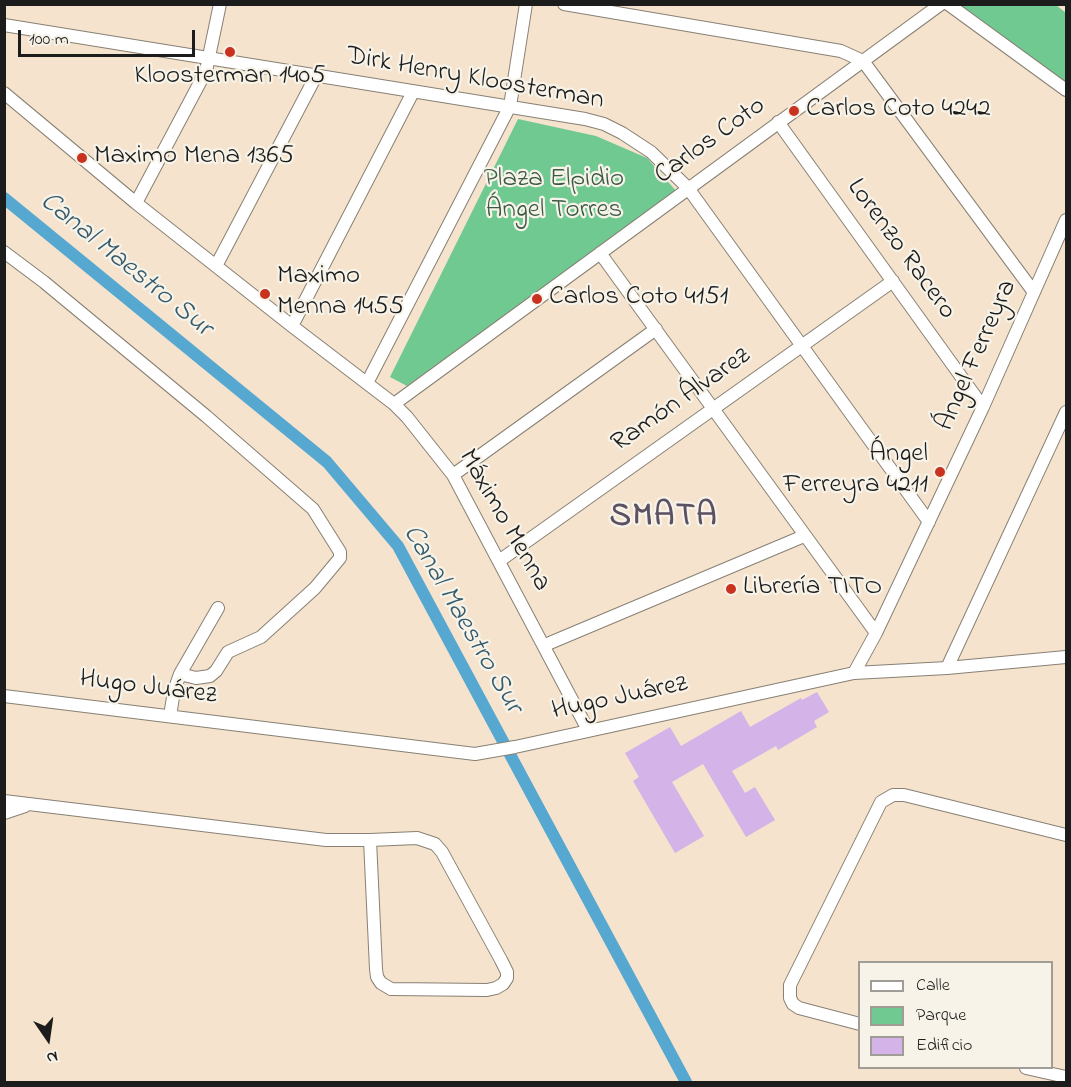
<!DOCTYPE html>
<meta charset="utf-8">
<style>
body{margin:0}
#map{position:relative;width:1071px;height:1087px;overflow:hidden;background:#f5e3cd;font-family:"Indie Flower",sans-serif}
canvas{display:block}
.frame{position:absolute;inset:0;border:6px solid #1c1c1c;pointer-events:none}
.legend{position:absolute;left:858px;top:961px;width:195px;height:108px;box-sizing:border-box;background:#f7f3e8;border:2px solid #9f9d96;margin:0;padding:8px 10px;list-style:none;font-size:18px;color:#1c1c1c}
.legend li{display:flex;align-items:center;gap:12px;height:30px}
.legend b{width:30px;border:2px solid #9f9d96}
.north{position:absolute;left:18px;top:1009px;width:60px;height:60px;-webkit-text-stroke:4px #f7f3e8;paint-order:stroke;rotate:167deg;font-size:16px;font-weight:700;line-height:24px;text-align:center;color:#1c1c1c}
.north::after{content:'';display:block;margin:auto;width:21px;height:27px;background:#1c1c1c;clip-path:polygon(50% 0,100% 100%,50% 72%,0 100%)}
.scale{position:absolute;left:18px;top:30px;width:177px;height:27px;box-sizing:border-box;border:3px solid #1c1c1c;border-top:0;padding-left:8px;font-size:18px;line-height:21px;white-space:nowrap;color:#1c1c1c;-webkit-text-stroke:4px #f7f3e8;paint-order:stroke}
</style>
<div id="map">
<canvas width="1071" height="1087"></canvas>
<div class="frame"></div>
<ul class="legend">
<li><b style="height:8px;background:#fff"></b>Calle</li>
<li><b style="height:16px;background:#70c990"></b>Parque</li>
<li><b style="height:16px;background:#d3b3e8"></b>Edificio</li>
</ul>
<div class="north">N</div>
<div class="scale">100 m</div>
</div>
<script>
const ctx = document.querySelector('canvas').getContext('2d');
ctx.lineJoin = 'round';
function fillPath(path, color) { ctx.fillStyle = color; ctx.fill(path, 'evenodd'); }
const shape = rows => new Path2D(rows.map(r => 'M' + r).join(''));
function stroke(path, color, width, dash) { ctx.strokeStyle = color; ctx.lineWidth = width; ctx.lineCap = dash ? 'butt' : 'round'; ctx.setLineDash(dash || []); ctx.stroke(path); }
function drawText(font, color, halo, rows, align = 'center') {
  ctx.font = font + ' "Indie Flower",sans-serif'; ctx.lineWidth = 4.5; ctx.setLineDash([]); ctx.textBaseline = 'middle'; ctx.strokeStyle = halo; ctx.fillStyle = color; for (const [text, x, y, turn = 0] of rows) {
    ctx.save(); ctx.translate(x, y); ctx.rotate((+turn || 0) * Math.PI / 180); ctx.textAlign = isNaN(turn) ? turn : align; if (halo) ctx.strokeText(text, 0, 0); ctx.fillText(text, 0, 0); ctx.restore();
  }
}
fillPath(shape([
 [954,5,1056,5,1066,13,1066,85],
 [518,119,596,136,647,158,677,192,407,386,390,377]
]), '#70c990');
stroke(shape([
 [4,198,327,462,398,546,686,1082]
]), '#56a8d1', 12);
fillPath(shape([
 [817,692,829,712,814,721,817,727,778,750,776,746,732,771,745,793,755,787,775,820,746,837,703,764,672,782,704,836,675,853,633,781,639,777,625,753,670,727,681,746,741,711,750,727,801,698,802,700]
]), '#d3b3e8');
const minor = shape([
 [564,4,841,51,863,61,1033,291],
 [948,4,1066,90],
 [4,25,585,119,604,124,622,133,651,152,688,188,929,522],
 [4,93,136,203,292,326,394,404,407,417,453,475,588,730],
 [778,122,983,407],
 [136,203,206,71,220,4],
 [4,252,44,282,206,416,313,509,340,552,340,558,315,588,261,637,228,652,216,671,210,676,196,678,180,674],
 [600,253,876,633],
 [216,266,316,76],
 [292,326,413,92],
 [367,383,510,106,526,4],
 [394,404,941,4],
 [453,475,656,329],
 [499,561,893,281],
 [545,645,804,536],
 [947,668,1066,412],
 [854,673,876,633,983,407,1066,220],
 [4,696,475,754,515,747,854,673,947,668,1066,657],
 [170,716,174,691,180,674,218,608],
 [4,801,326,840,370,840,376,969,377,977,381,983,391,989,487,990,496,988,503,984,507,978,507,972,501,960,442,852,435,844,417,838,370,840],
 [4,813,25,806],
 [860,1024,799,1008,793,1004,790,998,790,985,881,802,893,795,904,795,1066,835],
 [1026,1068,1066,1077]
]);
stroke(minor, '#888074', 14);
stroke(minor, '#fff', 12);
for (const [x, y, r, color] of [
 [230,52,6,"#c8321e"],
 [794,111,6,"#c8321e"],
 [82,158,6,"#c8321e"],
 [265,294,6,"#c8321e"],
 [537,299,6,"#c8321e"],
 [940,472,6,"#c8321e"],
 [731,589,6,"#c8321e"]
]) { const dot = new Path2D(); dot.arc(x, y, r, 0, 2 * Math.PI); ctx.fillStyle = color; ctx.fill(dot); stroke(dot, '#f7f3e8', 2); }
drawText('27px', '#1c1c1c', '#f7f3e8', [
 ["Kloosterman 1405",230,78,"center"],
 ["Carlos Coto 4242",806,111],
 ["Maximo Mena 1365",94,158],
 ["Maximo",277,278],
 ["Menna 1455",277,309],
 ["Carlos Coto 4151",549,299],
 ["Ángel",928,456,"right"],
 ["Ferreyra 4211",928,487,"right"],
 ["Librería TITO",743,589]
], 'left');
drawText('27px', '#1c1c1c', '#f7f3e8', [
 ["Dirk Henry Kloosterman",475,80,10],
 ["Carlos Coto",711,142,-36],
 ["Lorenzo Racero",900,250,54],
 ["Ángel Ferreyra",978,356,-66],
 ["Ramón Álvarez",682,401,-35],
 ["Máximo Menna",503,521,60],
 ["Hugo Juárez",148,689,7],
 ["Hugo Juárez",620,699,-12]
]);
drawText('27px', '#395945', '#f7f3e8', [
 ["Plaza Elpidio",554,181],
 ["Ángel Torres",554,212]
]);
drawText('italic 28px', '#365b6d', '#f7f3e8', [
 ["Canal Maestro Sur",125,266,39],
 ["Canal Maestro Sur",461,620,60]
]);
ctx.letterSpacing = '1.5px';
drawText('bold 33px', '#5c5163', '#f7f3e8', [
 ["SMATA",664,519]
]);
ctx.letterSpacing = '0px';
</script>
